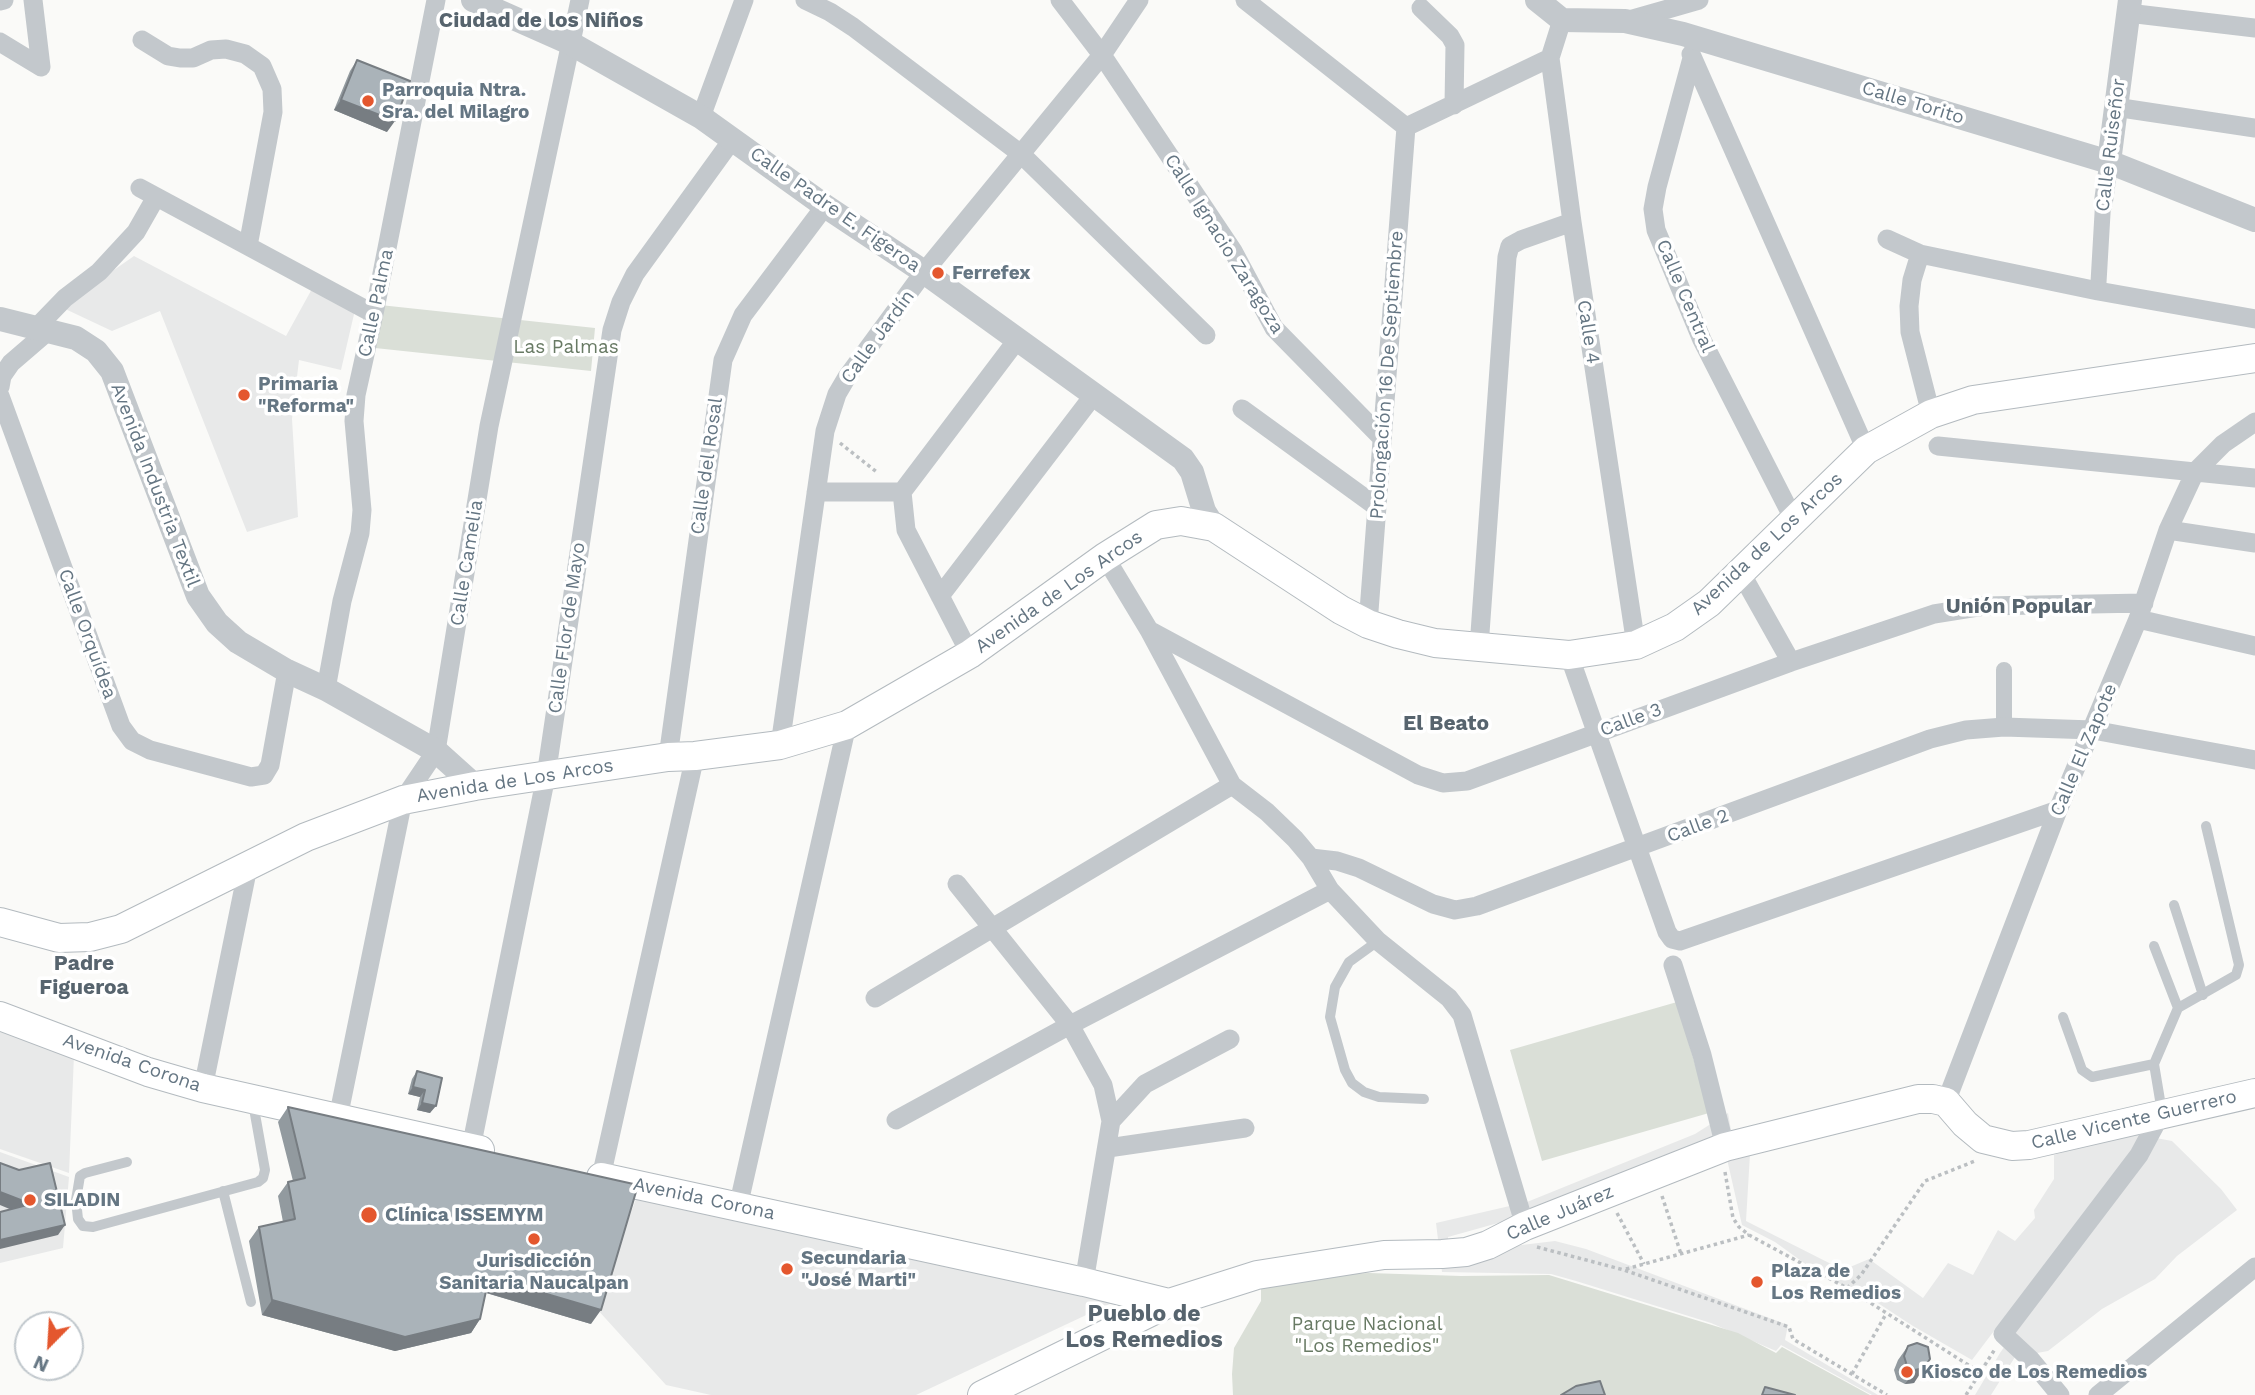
<!DOCTYPE html>
<meta charset="utf-8">
<style>
body{margin:0}
#map{position:relative;width:2255px;height:1395px;overflow:hidden;background:#fafaf8;font-family:"Work Sans",sans-serif}
canvas{display:block}
.north{position:absolute;left:14px;top:1311px;width:70px;height:70px;box-sizing:border-box;background:#fff;border:2px solid #c1c8cd;border-radius:50%;rotate:204deg;font-size:19px;font-weight:700;line-height:28px;text-align:center;color:#657683}
.north::after{content:'';display:block;margin:auto;width:24px;height:32px;background:#e4572e;clip-path:polygon(50% 0,100% 100%,50% 72%,0 100%)}
</style>
<div id="map">
<canvas width="2255" height="1395"></canvas>
<div class="north">N</div>
</div>
<script>
const ctx = document.querySelector('canvas').getContext('2d');
ctx.lineJoin = 'round';
function fillPath(path, color) { ctx.fillStyle = color; ctx.fill(path, 'evenodd'); }
const shape = rows => new Path2D(rows.map(r => 'M' + r).join(''));
function stroke(path, color, width, dash) { ctx.strokeStyle = color; ctx.lineWidth = width; ctx.lineCap = dash ? 'butt' : 'round'; ctx.setLineDash(dash || []); ctx.stroke(path); }
function drawText(font, color, halo, rows, align = 'center') {
  ctx.font = font + ' "Work Sans",sans-serif'; ctx.lineWidth = 7; ctx.setLineDash([]); ctx.textBaseline = 'middle'; ctx.strokeStyle = halo; ctx.fillStyle = color; for (const [text, x, y, turn = 0] of rows) {
    ctx.save(); ctx.translate(x, y); ctx.rotate((+turn || 0) * Math.PI / 180); ctx.textAlign = isNaN(turn) ? turn : align; if (halo) ctx.strokeText(text, 0, 0); ctx.fillText(text, 0, 0); ctx.restore();
  }
}
fillPath(shape([
 [134,256,286,336,313,287,355,310,341,370,299,360,292,419,298,517,247,532,160,311,112,331,61,307],
 [0,1026,74,1055,69,1173,0,1149],
 [1728,1113,1734,1147,1750,1154,1746,1221,1843,1270,1869,1259,1923,1298,1948,1263,1973,1275,1998,1230,2015,1241,2035,1218,2034,1210,2054,1179,2054,1155,2124,1132,2172,1141,2221,1189,2237,1210,2177,1256,2155,1279,2102,1309,2048,1351,2015,1357,1991,1395,1975,1395,2000,1353,2016,1330,2003,1319,1972,1360,1913,1326,1864,1294,1822,1276,1775,1242,1742,1225,1727,1159,1448,1237,1448,1260,1505,1247,1555,1241,1586,1249,1788,1325,1785,1340,1878,1395,1872,1395,1781,1345,1776,1351,1711,1323,1576,1281,1551,1274,1442,1272,1436,1223,1527,1202,1695,1134],
 [0,1152,69,1177,63,1248,0,1263],
 [636,1199,1116,1301,916,1395,711,1395,666,1385,596,1308]
]), '#e8e9e9');
fillPath(shape([
 [380,305,595,328,591,371,375,348],
 [1677,1002,1709,1113,1542,1161,1510,1050],
 [1369,1273,1461,1276,1549,1275,1738,1333,1776,1353,1782,1347,1870,1395,1233,1395,1232,1374,1234,1348,1261,1301,1261,1288,1323,1275]
]), '#dadfd7');
const secondary = shape([
 [0,922,59,938,90,937,121,929,306,837,403,800,475,786,668,757,695,756,780,745,847,725,970,654,1105,557,1156,525,1181,521,1214,527,1341,610,1368,624,1398,634,1435,643,1569,655,1636,645,1675,627,1709,603,1866,450,1931,414,1973,400,2255,358],
 [0,1016,148,1072,203,1088,480,1150],
 [601,1177,1084,1282,1169,1303],
 [982,1395,1169,1303,1257,1275,1384,1255,1442,1254,1466,1252,1488,1245,1525,1226,1725,1147,1918,1099,1933,1099,1946,1102,1965,1124,1983,1139,2012,1146,2029,1145,2255,1093]
]);
stroke(secondary, '#b3babf', 30);
stroke(shape([
 [840,443,878,473],
 [1725,1172,1733,1218,1739,1227,1749,1235,1847,1288,1981,1373],
 [1662,1196,1681,1254],
 [1617,1213,1644,1264],
 [1537,1247,1624,1270,1789,1327,1793,1339,1887,1395],
 [1626,1269,1749,1235],
 [1847,1288,1861,1275,1925,1181,1975,1161],
 [1852,1374,1886,1314],
 [1966,1395,1995,1349]
]), '#bbbfc2', 3.5, [3.5, 3.5]);
stroke(shape([
 [2174,905,2203,995],
 [1378,941,1349,962,1335,987,1330,1017,1345,1070,1352,1083,1364,1092,1379,1097,1424,1099],
 [2154,946,2178,1008],
 [2063,1017,2082,1070,2092,1077,2154,1064],
 [2162,1112,2154,1064,2178,1008,2236,975,2239,965,2206,826],
 [127,1162,85,1173,80,1176,76,1200,78,1219,83,1226,93,1227,258,1182,263,1178,265,1170,253,1103],
 [223,1191,251,1302]
]), '#c3c8cc', 10);
stroke(shape([
 [2098,291,2103,205],
 [2004,670,2004,727]
]), '#c3c8cc', 16);
stroke(shape([
 [33,0,41,67],
 [805,0,830,12,853,27,1021,154,1206,335],
 [1060,0,1102,55,1233,251,1274,328,1382,438],
 [1245,0,1406,127],
 [0,1,4,0],
 [1421,8,1450,36,1455,45,1454,105],
 [2128,13,2255,28],
 [1562,20,1550,58,1572,222,1636,645],
 [1626,21,1699,0],
 [142,40,168,56,180,58,193,58,211,50,226,49,245,54,262,66,272,89,273,112,248,246],
 [0,42,41,67],
 [1691,54,1866,450],
 [1692,58,1657,187,1653,209,1656,230,1702,340,1794,520],
 [2115,107,2255,128],
 [701,117,744,0],
 [1406,127,1550,58],
 [140,188,374,314],
 [2103,205,2109,162],
 [1887,239,1920,254,2098,291,2255,319],
 [1920,254,1912,280,1909,306,1910,332,1931,414],
 [35,329,65,298,99,272,136,232,156,197],
 [0,387,2,376,11,363,47,332],
 [0,396,121,726,132,741,150,750,251,777,264,775,270,765,287,671],
 [1242,409,1377,507],
 [1938,446,2255,478],
 [816,492,902,492],
 [902,492,1017,340],
 [902,492,906,530,970,654],
 [2168,530,2255,543],
 [1105,557,1149,630,1232,785,1267,812,1295,839,1311,858,1330,890,1378,941,1449,998,1462,1015,1525,1226],
 [1741,573,1791,662],
 [940,596,1093,396],
 [2138,619,2255,646],
 [1368,624,1406,127],
 [1149,630,1418,775,1443,783,1467,781,1791,662,1934,614,1984,606,2144,603],
 [1479,647,1507,257,1510,246,1521,240,1572,222],
 [1569,655,1667,932,1672,939,1680,941,2058,810],
 [326,689,342,601,360,533,362,510,354,421,356,395,374,314,436,0],
 [780,745,825,431,837,394,847,377,924,272,1102,55,1139,0],
 [668,757,723,360,743,315,825,206],
 [1311,858,1337,861,1359,868,1433,904,1455,910,1477,906,1930,739,1966,730,2004,727,2093,730,2255,760],
 [957,884,1070,1025,1103,1085,1111,1121,1084,1282],
 [1673,965,1702,1055,1725,1147],
 [875,998,1232,785],
 [203,1088,248,867],
 [1946,1102,2058,810,2138,619,2168,530,2195,472,2223,444,2255,422],
 [338,1118,403,800,436,751,489,426,580,0],
 [896,1120,1070,1025,1330,890],
 [1111,1121,1145,1084,1230,1039],
 [471,1148,546,776,612,330,621,302,635,274,732,140],
 [1108,1148,1245,1128],
 [601,1177,695,756],
 [738,1207,847,725],
 [2060,1395,2031,1360,2003,1334,2139,1155,2162,1112],
 [2098,1395,2255,1267]
]), '#c3c8cc', 19);
stroke(shape([
 [473,0,570,43,701,117,825,206,924,272,1183,459,1192,472,1204,511,1214,527],
 [1537,0,1562,20,1625,21,1683,34,2109,162,2255,220],
 [2109,162,2130,0],
 [0,319,76,338,96,351,112,371,198,596,217,623,238,642,287,671,326,689,436,751,475,786]
]), '#c3c8cc', 24);
stroke(secondary, '#fff', 28);
fillPath(shape([
 [357,60,387,132,334,110,350,71],
 [417,1071,442,1078,430,1113,417,1110,420,1097,408,1094,412,1079],
 [288,1107,591,1324,486,1293,480,1319,471,1333,395,1351,262,1315,249,1241,259,1227,283,1222,278,1196,288,1182,293,1181,278,1122],
 [1908,1346,1928,1347,1914,1383,1905,1384,1897,1380,1894,1370,1898,1360]
]), '#929a9f');
fillPath(shape([
 [341,100,395,121,387,132,334,110],
 [413,1087,425,1090,420,1097,408,1094],
 [422,1103,436,1106,430,1113,417,1110],
 [0,1192,31,1204,24,1215,0,1205],
 [65,1225,58,1235,0,1249,0,1240],
 [489,1277,601,1310,591,1324,480,1291],
 [272,1300,480,1319,471,1333,395,1351,262,1315],
 [1924,1368,1914,1383,1905,1384,1915,1370]
]), '#777d82');
const building = shape([
 [357,60,410,81,395,121,341,100,357,60],
 [417,1071,442,1078,436,1106,422,1103,425,1090,413,1087,417,1071],
 [288,1107,638,1185,601,1310,489,1277,480,1319,405,1337,272,1300,259,1227,295,1219,288,1182,305,1178,288,1107],
 [0,1163,19,1170,50,1163,65,1225,0,1240,0,1212,31,1204,0,1192,0,1163],
 [1917,1343,1928,1347,1930,1359,1924,1368,1915,1370,1907,1366,1904,1356,1908,1346,1917,1343],
 [1600,1381,1605,1395,1561,1395,1576,1386,1600,1381],
 [1765,1387,1795,1395,1762,1395,1765,1387]
]);
fillPath(building, '#aab3b9');
stroke(building, '#777d82', 2);
for (const [x, y, r, color] of [
 [368,101,7,"#e4572e"],
 [938,273,7,"#e4572e"],
 [244,395,7,"#e4572e"],
 [30,1200,7,"#e4572e"],
 [369,1215,9,"#e4572e"],
 [534,1239,7,"#e4572e"],
 [787,1269,7,"#e4572e"],
 [1757,1282,7,"#e4572e"],
 [1907,1372,7,"#e4572e"]
]) { const dot = new Path2D(); dot.arc(x, y, r, 0, 2 * Math.PI); ctx.fillStyle = color; ctx.fill(dot); stroke(dot, '#fff', 2.5); }
drawText('bold 19px', '#657683', '#fff', [
 ["Parroquia Ntra.",382,90],
 ["Sra. del Milagro",382,112],
 ["Ferrefex",952,273],
 ["Primaria",258,384],
 ["\"Reforma\"",258,406],
 ["SILADIN",44,1200],
 ["Clínica ISSEMYM",385,1215],
 ["Secundaria",801,1258],
 ["\"José Marti\"",801,1280],
 ["Jurisdicción",534,1261,"center"],
 ["Sanitaria Naucalpan",534,1283,"center"],
 ["Plaza de",1771,1271],
 ["Los Remedios",1771,1293],
 ["Kiosco de Los Remedios",1921,1372]
], 'left');
drawText('19px', '#657683', '#fff', [
 ["Calle Torito",1913,103,17],
 ["Calle Ruiseñor",2111,145,-83],
 ["Calle Padre E. Figeroa",835,210,35],
 ["Calle Ignacio Zaragoza",1224,244,58],
 ["Calle Central",1685,296,67],
 ["Calle Palma",376,303,-78],
 ["Calle 4",1588,332,81],
 ["Calle Jardín",878,337,-54],
 ["Prolongación 16 De Septiembre",1387,375,-86],
 ["Calle del Rosal",707,466,-82],
 ["Avenida Industria Textil",155,485,69],
 ["Avenida de Los Arcos",1767,544,-43],
 ["Calle Camelia",467,563,-81],
 ["Avenida de Los Arcos",1059,592,-35],
 ["Calle Flor de Mayo",567,628,-82],
 ["Calle Orquídea",87,634,70],
 ["Calle 3",1631,720,-20],
 ["Calle El Zapote",2084,750,-67],
 ["Avenida de Los Arcos",515,781,-9],
 ["Calle 2",1698,826,-20],
 ["Avenida Corona",132,1063,19],
 ["Calle Vicente Guerrero",2134,1120,-13],
 ["Avenida Corona",704,1199,12],
 ["Calle Juárez",1560,1213,-23]
]);
drawText('19px', '#687a64', '#fff', [
 ["Las Palmas",566,347],
 ["Parque Nacional",1367,1324],
 ["\"Los Remedios\"",1367,1346]
]);
drawText('bold 21px', '#57646e', '#fff', [
 ["Ciudad de los Niños",541,21],
 ["Unión Popular",2019,607],
 ["El Beato",1446,724],
 ["Padre",84,964],
 ["Figueroa",84,988]
]);
drawText('bold 23px', '#57646e', '#fff', [
 ["Pueblo de",1144,1314],
 ["Los Remedios",1144,1340]
]);
</script>
